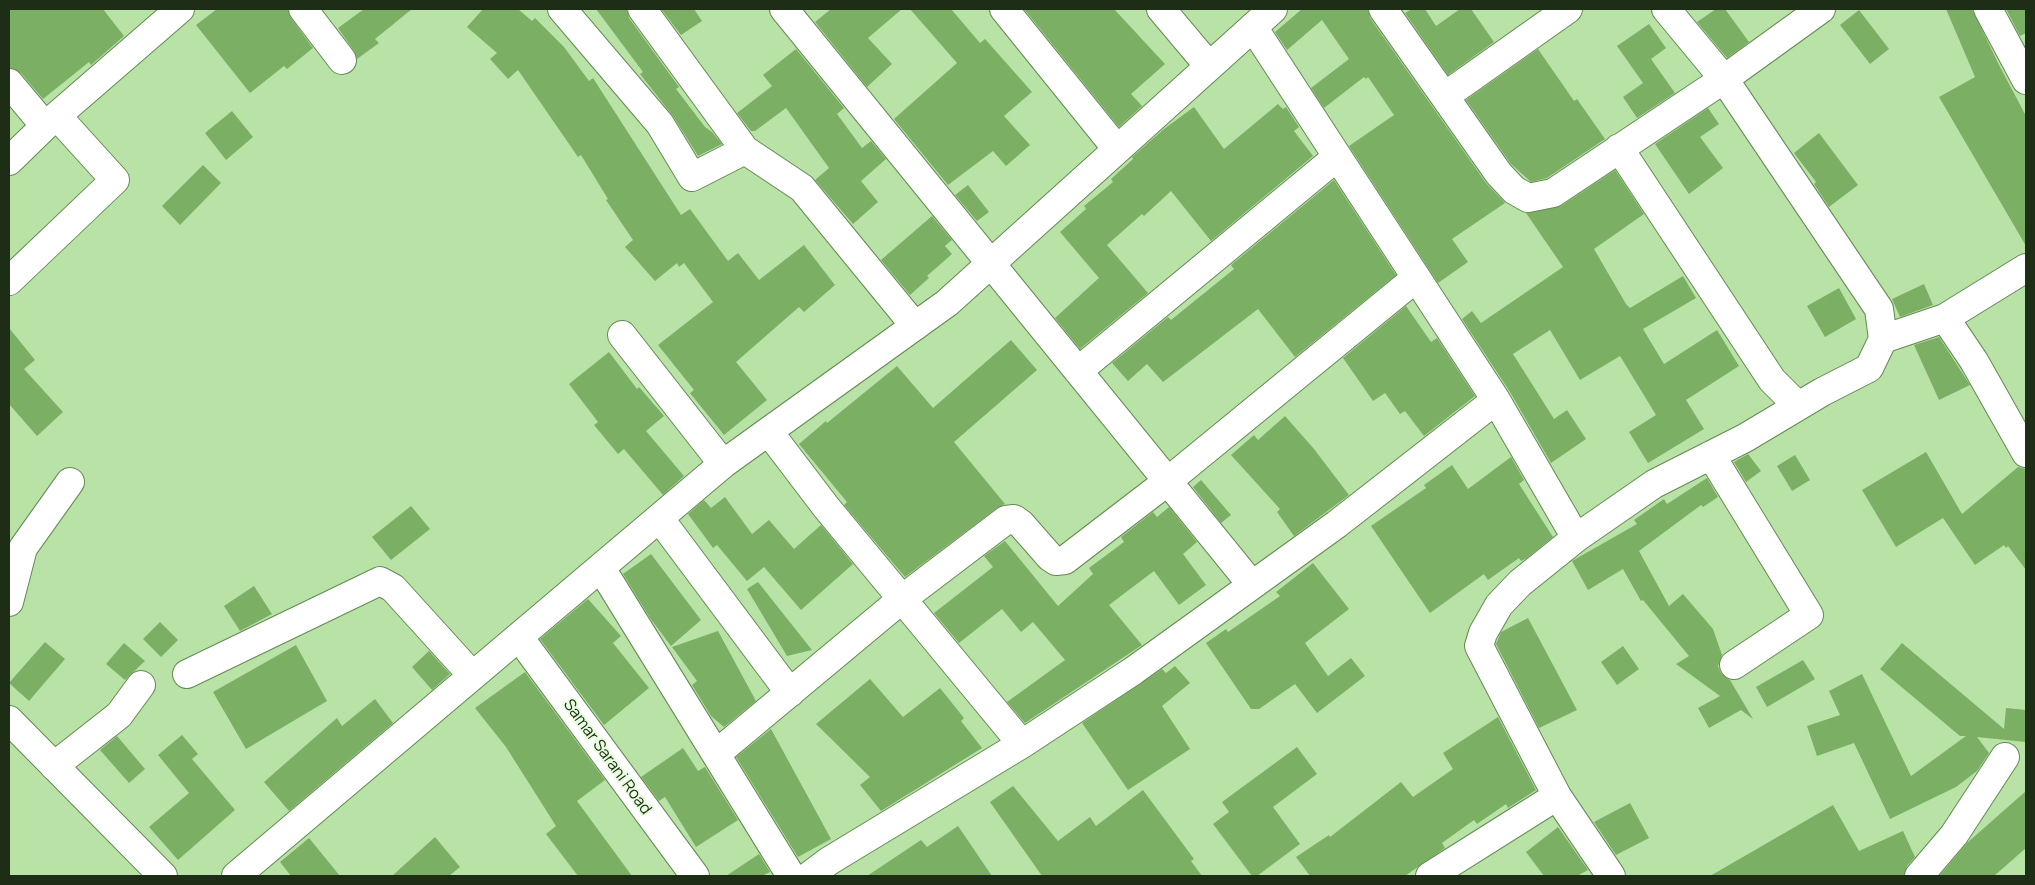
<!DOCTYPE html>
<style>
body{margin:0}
#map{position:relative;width:2035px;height:885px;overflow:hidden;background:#b8e2a6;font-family:Manrope,sans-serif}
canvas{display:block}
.frame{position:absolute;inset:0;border:10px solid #1d2d16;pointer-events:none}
</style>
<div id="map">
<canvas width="2035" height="885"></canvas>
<div class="frame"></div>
</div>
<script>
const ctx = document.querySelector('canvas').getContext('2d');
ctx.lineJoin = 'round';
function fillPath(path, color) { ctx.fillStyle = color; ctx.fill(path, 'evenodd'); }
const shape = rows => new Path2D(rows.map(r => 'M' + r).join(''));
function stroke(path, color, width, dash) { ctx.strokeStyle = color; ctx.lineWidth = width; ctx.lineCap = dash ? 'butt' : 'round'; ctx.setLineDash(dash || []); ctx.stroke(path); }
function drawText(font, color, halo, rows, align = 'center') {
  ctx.font = font + ' Manrope,sans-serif'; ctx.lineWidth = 4; ctx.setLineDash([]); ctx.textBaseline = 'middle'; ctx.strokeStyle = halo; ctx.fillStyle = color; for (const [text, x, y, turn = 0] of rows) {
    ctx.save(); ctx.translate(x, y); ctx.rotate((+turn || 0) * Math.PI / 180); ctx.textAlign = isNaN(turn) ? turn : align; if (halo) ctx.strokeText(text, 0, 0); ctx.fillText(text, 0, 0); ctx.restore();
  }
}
fillPath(shape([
 [9,9,103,9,124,36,91,65,89,62,43,99,21,73,9,68],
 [217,9,288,9,291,18,313,48,287,69,284,66,250,93,196,25],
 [364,9,412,9,375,39,379,43,357,59,354,51,338,28],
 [483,9,518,9,532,21,535,18,564,47,589,81,593,78,681,215,690,209,728,261,738,253,759,280,804,245,835,285,804,312,799,307,736,362,767,400,724,435,690,393,694,390,658,345,713,302,684,263,679,267,677,263,655,281,625,247,633,240,606,200,608,199,581,155,578,157,518,70,508,79,490,59,497,53,467,27],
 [596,9,627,9,629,18,679,87,676,89,705,127,712,132,722,144,698,156,673,116,640,74,643,72],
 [661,9,694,9,702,21,681,35],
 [831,9,902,9,868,38,892,64,867,87,815,22],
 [910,9,951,9,980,43,985,39,1032,92,1004,116,1030,145,1006,166,993,151,948,185,894,119,957,63],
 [1024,9,1114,9,1165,64,1131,94,1142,106,1119,127],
 [1302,9,1368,9,1370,18,1486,183,1505,203,1452,239,1468,262,1438,283,1349,146,1394,115,1368,77,1366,79,1364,77,1324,108,1311,88,1349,59,1322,20,1287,50,1275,32],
 [1412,9,1425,9,1436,26,1460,9,1471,9,1494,42,1448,75,1405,13],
 [1716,9,1725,9,1749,42,1727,58,1697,22],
 [1946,9,1972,9,1999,65,2026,116,2026,246,1939,97,1975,77],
 [2006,9,2026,9,2026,33,2020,36],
 [1859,10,1889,49,1870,64,1840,25],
 [1649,24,1666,48,1651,59,1675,93,1637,118,1623,97,1643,83,1617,46],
 [796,49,844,108,837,114,862,148,871,141,886,159,861,181,878,202,853,224,815,180,829,168,786,108,755,131,751,131,737,113,772,86,763,75],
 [1538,49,1574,101,1577,99,1605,139,1547,178,1531,182,1511,164,1466,100],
 [1278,104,1283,109,1286,107,1299,127,1294,131,1313,156,1211,241,1171,191,1144,216,1142,214,1107,245,1148,293,1080,349,1055,318,1099,278,1060,232,1086,209,1084,206,1113,182,1111,179,1133,159,1132,157,1164,129,1194,107,1224,149],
 [1708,108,1719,124,1700,137,1723,168,1689,194,1655,144],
 [232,111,253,137,226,160,205,133],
 [1819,133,1858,185,1829,207,1814,184,1816,182,1794,153],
 [203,165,221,183,180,225,162,206],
 [1615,170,1644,214,1594,249,1626,304,1630,308,1683,276,1696,298,1643,329,1664,364,1717,330,1739,366,1686,400,1704,429,1648,463,1629,432,1656,415,1620,356,1580,380,1550,330,1513,354,1554,419,1567,410,1586,439,1551,463,1510,392,1462,319,1472,311,1481,323,1563,267,1526,213,1561,206],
 [1334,180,1396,275,1295,357,1258,309,1163,382,1147,364,1128,381,1112,363,1168,317,1171,320,1234,269,1231,265],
 [968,185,989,212,977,221,955,195],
 [932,216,952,240,945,246,952,254,927,276,929,278,910,295,881,260],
 [1924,284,1933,305,1900,317,1892,299],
 [1839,288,1856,319,1825,337,1807,306],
 [1406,306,1431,342,1437,338,1475,396,1424,436,1405,411,1400,414,1385,393,1373,401,1343,358],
 [9,328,35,360,24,369,63,412,37,436,9,404],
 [1939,337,1970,385,1939,400,1914,345],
 [1011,340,1037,370,954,442,1005,504,997,508,905,577,844,505,847,502,799,444,826,421,827,423,897,366,933,408],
 [609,352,637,389,639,387,664,416,646,431,684,476,663,495,624,449,618,454,594,425,598,422,569,384],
 [1285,416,1314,449,1349,495,1294,536,1277,512,1280,509,1231,455,1254,435,1258,440],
 [1926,452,1962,514,2018,467,2026,469,2026,570,2008,546,2006,548,2004,545,1975,565,1943,518,1896,547,1862,490],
 [1748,454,1761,471,1746,482,1734,462],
 [1795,455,1810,480,1792,491,1777,466],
 [1511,457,1524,480,1519,484,1553,537,1527,558,1521,561,1519,558,1488,580,1484,574,1430,613,1371,526,1426,488,1424,485,1452,465,1468,489],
 [1707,478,1718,497,1703,507,1701,505,1639,551,1669,606,1683,594,1713,629,1722,655,1718,666,1721,673,1730,680,1753,719,1741,710,1709,728,1698,708,1720,696,1676,664,1689,656,1643,600,1641,601,1623,569,1588,590,1572,561,1637,524,1634,520,1664,499,1667,504],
 [1201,480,1231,515,1221,523,1193,487],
 [725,497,752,534,769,520,794,549,821,525,853,564,801,610,764,567,747,581,717,545,713,548,688,514,704,500,711,508],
 [411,506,430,529,391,560,372,537],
 [1169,507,1197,542,1183,554,1206,585,1179,605,1154,571,1109,605,1142,645,1025,723,1007,702,1065,660,1033,622,1021,632,1002,609,959,643,934,613,993,567,984,556,1005,541,1058,606,1093,574,1089,568,1124,542,1121,537,1153,512,1157,517],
 [651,554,701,620,671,646,650,618,623,574],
 [1313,563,1349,609,1305,643,1328,676,1351,658,1365,676,1317,713,1295,684,1259,709,1251,709,1206,643,1226,629,1228,632,1280,596,1276,592],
 [758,582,812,650,787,656,747,589],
 [254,586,272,614,240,631,224,606],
 [588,599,621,636,613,643,649,688,604,725,540,639],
 [1528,618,1577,710,1539,728,1496,644,1501,632],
 [160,622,178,640,161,657,143,639],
 [718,631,756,701,724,727,711,716,692,685,697,681,672,647],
 [45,642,65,659,29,701,9,683],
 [124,643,145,661,125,680,106,664],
 [1902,643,2004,729,2006,708,2026,710,2026,742,1977,737,1989,753,1977,771,1956,787,1890,819,1854,743,1817,756,1807,726,1840,715,1829,691,1862,674,1911,776,1966,736,1960,736,1880,669],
 [296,645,327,701,246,749,213,692],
 [1623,646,1639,669,1617,685,1601,662],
 [429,651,450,674,432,690,412,667],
 [1803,660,1815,679,1767,707,1756,687],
 [1175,666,1190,683,1162,706,1190,749,1128,790,1082,723,1162,669,1166,673],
 [525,672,605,780,577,801,632,876,578,876,546,834,556,826,506,747,475,708],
 [870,679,903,717,940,688,964,718,961,721,982,748,881,811,860,785,870,777,816,724],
 [375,699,393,723,289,811,264,782,337,718,342,726],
 [1498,717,1536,790,1508,808,1506,804,1477,824,1474,820,1442,843,1445,848,1405,876,1310,876,1296,857,1329,835,1330,837,1401,782,1413,797,1453,769,1443,753],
 [771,729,831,839,798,857,736,757],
 [182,735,198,754,192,759,235,810,178,860,149,827,189,793,158,755],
 [117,736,145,769,129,783,100,750],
 [1297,747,1317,774,1273,807,1300,844,1257,876,1252,876,1213,824,1229,812,1222,802],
 [683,748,698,771,705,767,738,820,696,847,665,797,659,801,641,777],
 [1013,786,1058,841,1090,817,1096,826,1143,790,1194,859,1191,861,1202,876,1042,876,990,802],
 [2026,791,2026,848,1994,876,1939,876,1967,843],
 [1630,803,1649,838,1616,855,1594,822],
 [1833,805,1859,851,1903,831,1915,857,1907,866,1904,876,1710,876],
 [958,826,992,876,867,876,921,840,927,847],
 [1558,827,1588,870,1577,876,1544,876,1526,852],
 [435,837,460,867,449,876,392,876],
 [309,838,340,876,291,876,280,862],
 [759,854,770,872,762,876,726,876]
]), '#7bb064');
const minor = shape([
 [303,9,342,60],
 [562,9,660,124,692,177,745,150,802,188,915,326],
 [642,9,745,150],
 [784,9,1252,585],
 [1004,9,1117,149],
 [1161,9,1209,66],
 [1383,9,1499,174,1514,190,1528,198,1553,193,1724,79,1879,309,1883,339,1869,368,1822,392,1745,438,1654,484,1576,538,1520,583,1499,605,1483,633,1479,646,1557,796,1611,876],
 [1988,9,2026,80],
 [9,83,45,126,9,161],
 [1445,96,1568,9],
 [45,126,180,9],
 [1619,148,1772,380,1798,406],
 [9,281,115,180,57,116],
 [1945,318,1974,361,2026,453],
 [622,335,723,464],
 [1883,339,1945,318,2026,268],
 [1078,371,1337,157],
 [1496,400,1576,538],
 [769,432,826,507,1022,744,829,861,809,876],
 [1711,455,1809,615,1734,665],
 [660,519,790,693],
 [601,568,791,876],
 [9,602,23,548,70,482],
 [519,637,695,876],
 [187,674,380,581,393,588,472,675],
 [9,720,163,876],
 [1022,744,1133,671,1337,524,1496,400,1253,27],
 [716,754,902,599,1006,520,1014,519,1021,524,1050,557,1056,561,1065,560,1168,481,1416,278],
 [54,766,119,715,141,685],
 [1430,876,1557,796],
 [1919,876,1954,835,2005,757]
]);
const tertiary = shape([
 [1666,9,1724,79,1821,9],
 [236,876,723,464,947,303,1273,9]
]);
stroke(minor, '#648a53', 30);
stroke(tertiary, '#648a53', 30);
stroke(minor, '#fff', 28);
stroke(tertiary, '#fff', 28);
drawText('16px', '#1d2d16', '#e7fcde', [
 ["Samar Sarani Road",607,757,54]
]);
</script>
